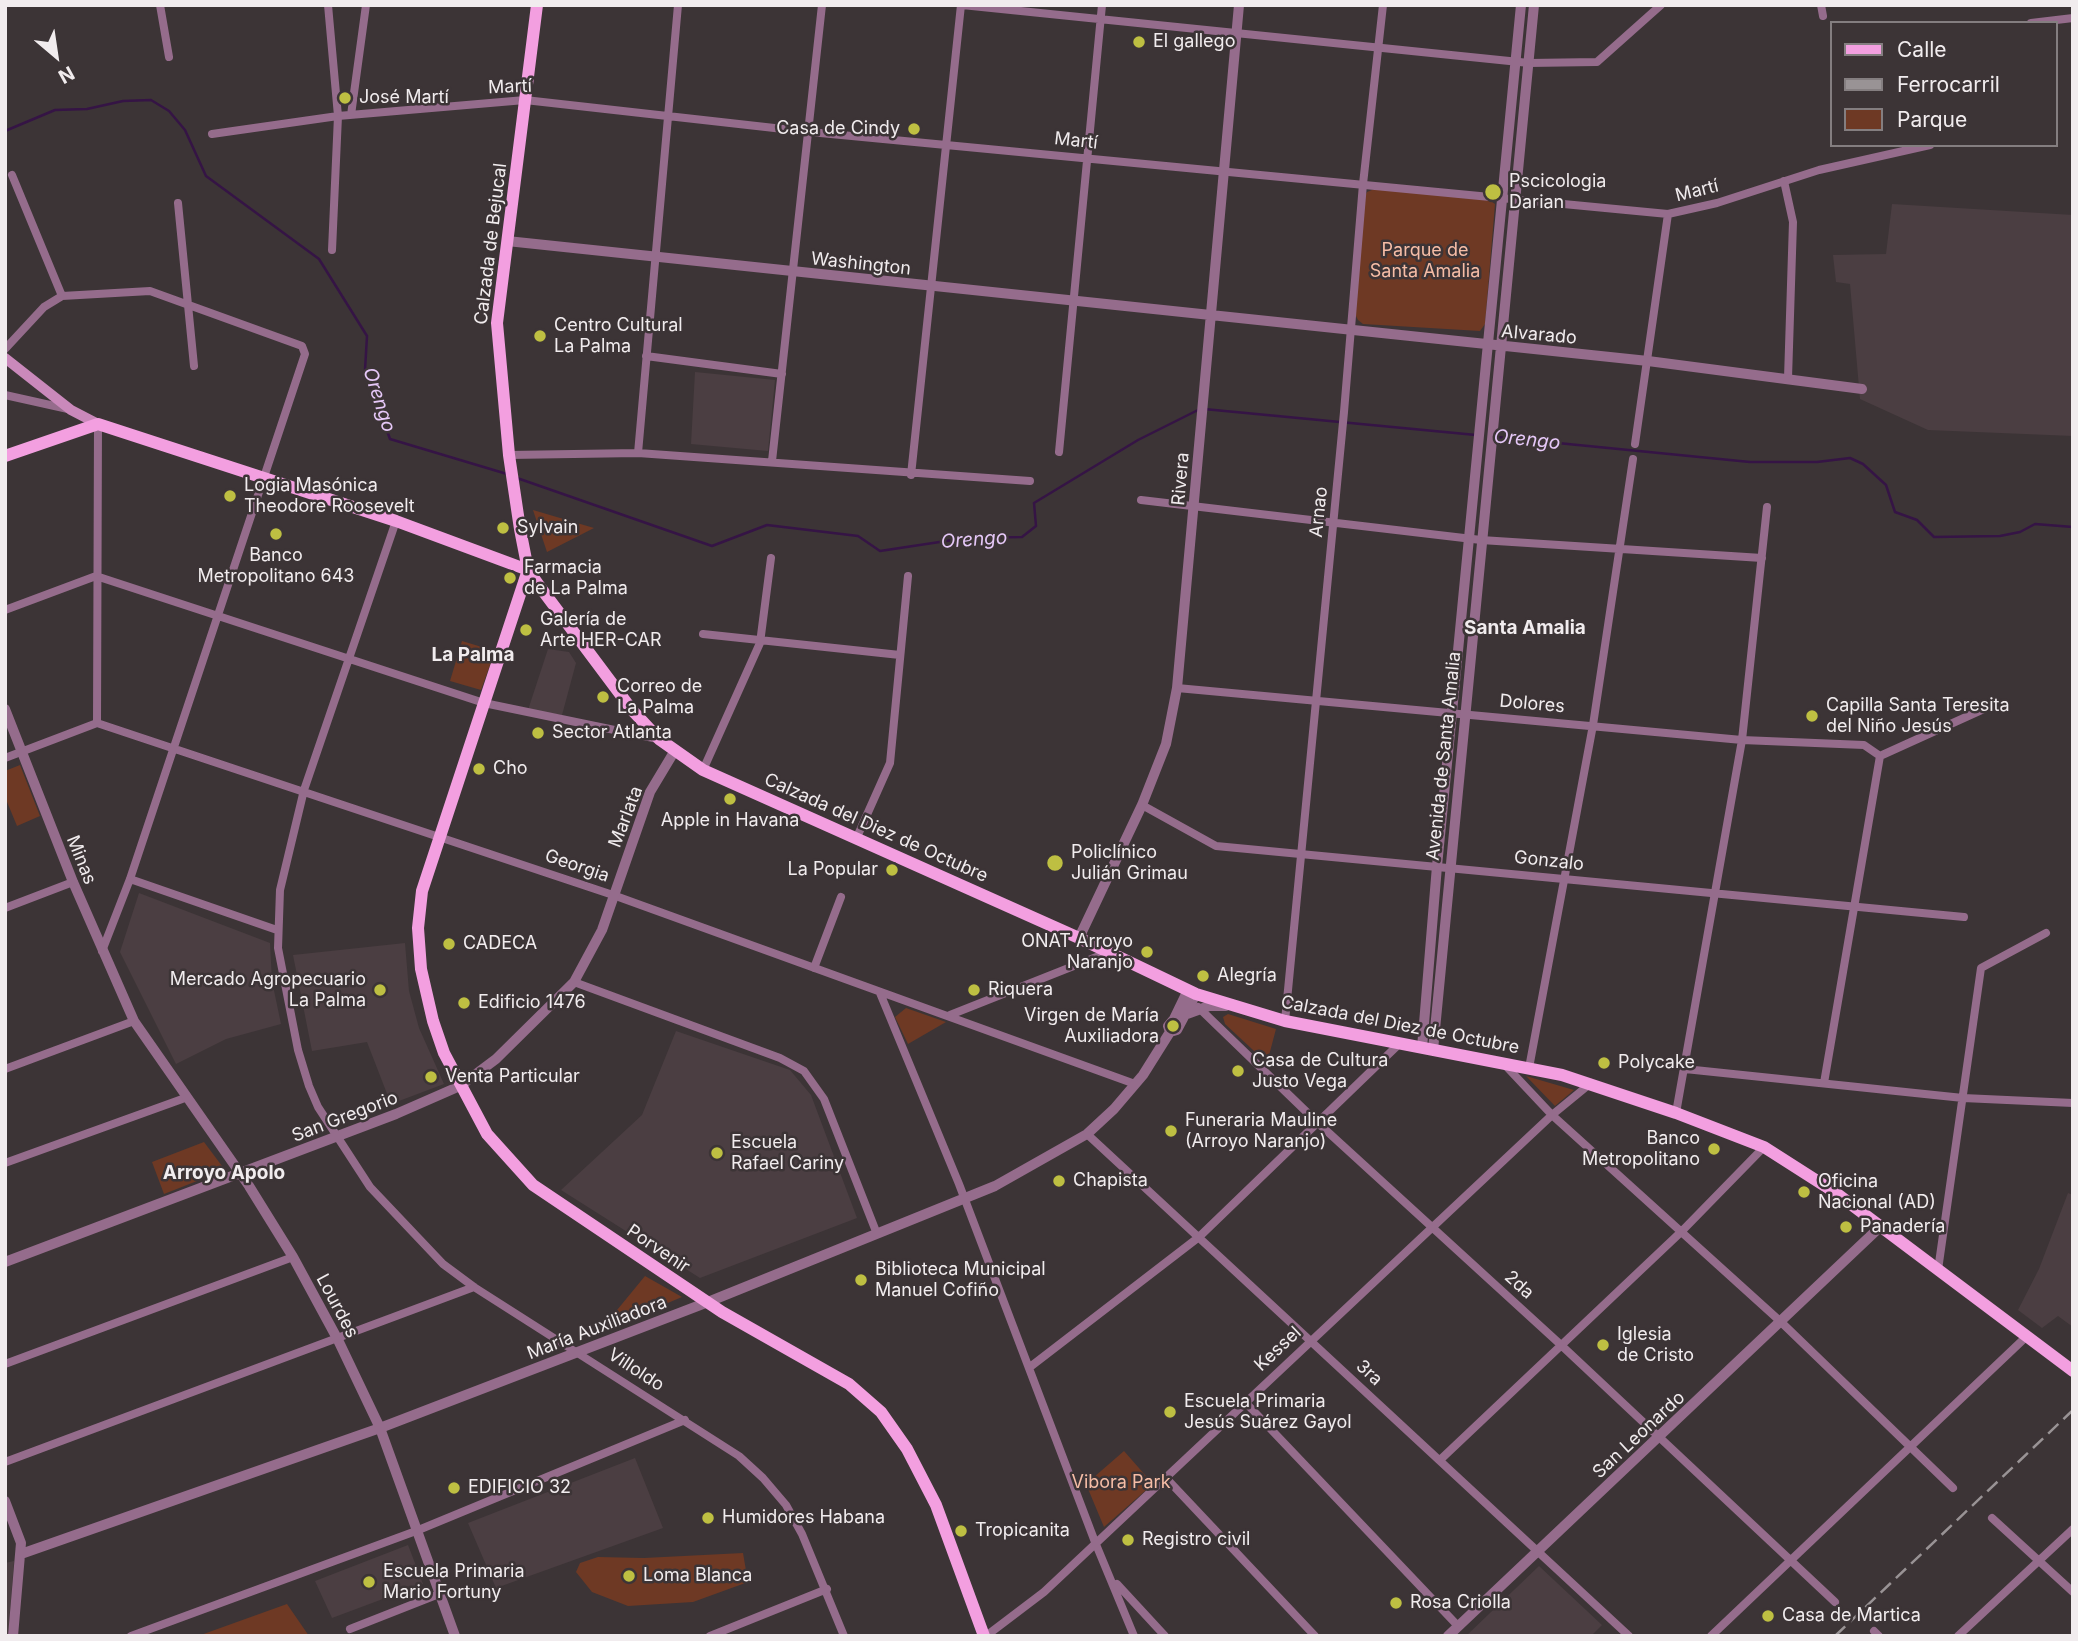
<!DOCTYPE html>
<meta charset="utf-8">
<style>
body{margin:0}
#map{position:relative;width:2078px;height:1641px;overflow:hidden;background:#3c3436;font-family:Inter,sans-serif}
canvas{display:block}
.frame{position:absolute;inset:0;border:7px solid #f1ecee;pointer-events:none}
.legend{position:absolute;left:1830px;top:21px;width:228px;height:126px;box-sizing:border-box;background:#3c3436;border:2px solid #847e80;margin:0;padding:9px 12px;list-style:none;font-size:21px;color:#f1ecee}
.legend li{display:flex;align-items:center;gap:14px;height:35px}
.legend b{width:35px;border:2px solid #847e80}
.north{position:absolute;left:21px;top:21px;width:70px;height:70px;-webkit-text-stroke:5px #3c3436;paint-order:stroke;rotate:151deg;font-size:19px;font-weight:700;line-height:28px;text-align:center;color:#f1ecee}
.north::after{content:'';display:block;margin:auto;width:24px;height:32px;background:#f1ecee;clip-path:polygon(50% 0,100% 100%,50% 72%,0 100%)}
</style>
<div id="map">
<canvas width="2078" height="1641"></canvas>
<div class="frame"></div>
<ul class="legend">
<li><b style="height:9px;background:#f39fe0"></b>Calle</li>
<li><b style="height:9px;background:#999395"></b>Ferrocarril</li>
<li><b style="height:19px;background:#6e3924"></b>Parque</li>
</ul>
<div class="north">N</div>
</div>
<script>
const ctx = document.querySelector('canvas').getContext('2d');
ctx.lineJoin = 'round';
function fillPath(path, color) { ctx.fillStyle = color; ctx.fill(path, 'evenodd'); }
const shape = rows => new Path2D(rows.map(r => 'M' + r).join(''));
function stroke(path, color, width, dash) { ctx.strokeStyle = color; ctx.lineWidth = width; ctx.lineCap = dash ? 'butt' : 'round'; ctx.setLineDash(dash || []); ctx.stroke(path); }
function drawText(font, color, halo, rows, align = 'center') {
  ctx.font = font + ' Inter,sans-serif'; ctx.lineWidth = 5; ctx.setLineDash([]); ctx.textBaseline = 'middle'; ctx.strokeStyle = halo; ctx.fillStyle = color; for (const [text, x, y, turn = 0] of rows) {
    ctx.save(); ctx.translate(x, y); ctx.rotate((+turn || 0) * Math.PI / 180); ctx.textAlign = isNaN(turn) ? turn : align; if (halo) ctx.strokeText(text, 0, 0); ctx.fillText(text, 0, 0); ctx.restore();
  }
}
fillPath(shape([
 [1892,204,2073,215,2073,436,1928,430,1860,399,1850,284,1836,282,1833,255,1886,254],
 [695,372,775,380,768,451,691,444],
 [548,649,569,652,576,663,562,715,528,710],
 [139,893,270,943,272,981,281,1024,226,1039,176,1064,120,952],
 [405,943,409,991,419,1028,444,1084,391,1104,367,1042,312,1051,293,955],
 [676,1031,790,1070,811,1095,857,1218,700,1278,561,1190,642,1115],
 [2068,1193,2073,1195,2073,1327,2058,1316,2042,1328,2018,1310,2039,1269],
 [635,1458,663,1528,496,1588,468,1523],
 [408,1545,423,1584,332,1618,315,1581],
 [14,1561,8,1636,5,1636,5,1563],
 [1539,1566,1602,1625,1591,1636,1466,1636]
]), '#4b3e42');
fillPath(shape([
 [1377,188,1488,199,1495,204,1485,324,1480,331,1363,324,1358,320,1355,314,1364,198,1367,192],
 [533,510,594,528,547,552],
 [462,641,495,651,481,690,450,681],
 [20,765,40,816,17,826,5,797,5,771],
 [906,1008,946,1022,908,1044,895,1017],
 [1228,1014,1276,1029,1267,1063,1225,1024,1223,1017],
 [1526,1076,1574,1090,1555,1106],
 [204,1142,225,1170,164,1194,152,1162],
 [645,1276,682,1297,599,1332],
 [1124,1451,1153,1484,1104,1527,1086,1484],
 [743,1553,748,1582,693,1602,628,1606,592,1592,576,1572,580,1563,598,1557,644,1558],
 [287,1604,309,1636,198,1636]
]), '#6e3924');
stroke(shape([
 [5,131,55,110,87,109,123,101,151,100,169,111,185,130,206,176,319,259,367,336,365,370,390,439,507,474],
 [1204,409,1476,435],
 [1497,437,1750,462,1817,462,1850,458,1863,464,1886,485,1895,512,1917,520,1934,537,2000,536,2020,532,2035,524,2073,527],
 [517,478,712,546,767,525,858,536,880,551,966,538,1022,537,1036,526,1034,503,1138,440,1198,410]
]), '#351445', 2.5);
stroke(shape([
 [160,5,169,57],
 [328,5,338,116,332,250],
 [962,5,1529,63,1597,62,1661,5],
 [1821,5,1823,16],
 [2031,23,2073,18],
 [351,115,366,5],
 [212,134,338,116,525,100,810,132,1668,214,1717,203,1819,170,1930,145],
 [12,175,62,296],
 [1784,181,1793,222,1788,378],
 [178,203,194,366],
 [5,349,44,307,62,296,150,291,302,346,305,354,130,879,102,951],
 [646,356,782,374],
 [5,395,68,409],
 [1635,444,1668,214],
 [1059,452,1102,5],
 [638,453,678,5],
 [509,455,638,453,1030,481],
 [772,461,822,5],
 [911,475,961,5],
 [1141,500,1481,540,1762,558],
 [396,521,304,790,280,890,278,948,298,1050,309,1086,318,1107,370,1187,443,1264,474,1287,739,1456,763,1478,786,1505,802,1534,844,1636],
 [5,610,96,576,484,703,658,739],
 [703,634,900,655],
 [1177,688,1742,740,1864,745,1880,756],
 [97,723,98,424],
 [1880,756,1997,703],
 [5,758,97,723,613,895,1135,1084],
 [703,770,760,643,771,558],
 [1142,805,1216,846,1964,917],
 [857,837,890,763,908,576],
 [130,879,277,930],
 [5,908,73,882],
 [814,968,841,897],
 [574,982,780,1058,804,1071,824,1099,877,1234],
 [880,993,959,1184,1095,1542,1134,1636],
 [1198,1007,1318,1123,1561,1345,1835,1602],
 [950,1015,1109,952],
 [1285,1021,1344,412,1363,184,1383,5],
 [1505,1065,1552,1115,1781,1322,1953,1488],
 [1529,1068,1593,725,1633,459],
 [5,1069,134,1021],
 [1685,1069,1963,1098,2073,1103],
 [1824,1083,1880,756],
 [1676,1113,1742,740,1767,507],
 [1087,1134,1629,1636],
 [5,1163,185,1098],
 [1938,1270,1981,968,2046,933],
 [5,1364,293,1257],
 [1030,1367,1199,1237,1398,1045],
 [1245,1402,1458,1626],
 [1440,1460,1682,1231,1764,1147],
 [5,1462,474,1287],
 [1166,1478,1315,1636],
 [1992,1518,2073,1592],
 [1117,1584,1165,1636],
 [350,1629,439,1594],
 [1874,1631,1879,1636],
 [131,1636,416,1531,685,1420],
 [710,1636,827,1589],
 [986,1636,1044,1592,1552,1115,1591,1083],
 [1711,1636,2027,1336],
 [1958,1636,2073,1529]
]), '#956c8c', 8);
stroke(shape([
 [507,241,1648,361,1862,389],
 [5,709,73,882,134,1021,249,1186,293,1257,338,1340,380,1428,455,1636],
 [1079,938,1142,805,1166,744,1177,688,1239,5],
 [1187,1014,1209,1006,1226,1006],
 [1170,1032,1177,1030,1196,994],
 [1422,1048,1437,866,1521,5],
 [1433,1050,1534,5],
 [5,1262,396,1114,460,1086,496,1059,574,982,602,930,650,792,674,752],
 [5,1501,21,1543,13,1636],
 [21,1554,380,1428,708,1302,995,1186,1087,1134,1114,1109,1143,1075,1170,1032,1168,1026,1174,1019,1188,990],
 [1448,1636,1881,1226]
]), '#956c8c', 10);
stroke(shape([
 [5,358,71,410,98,424]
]), '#ca89bb', 10);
stroke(shape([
 [537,5,497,323,509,455,520,529,528,570,540,587,632,710,659,739,703,770,1079,938,1196,994,1285,1021,1562,1075,1676,1113,1764,1147,1836,1193,2073,1371],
 [5,456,98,424,396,521,528,570],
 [528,570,422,891,418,928,421,969,433,1021,444,1053,487,1134,533,1185,722,1312,849,1384,881,1412,907,1449,936,1505,984,1636]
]), '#f39fe0', 12);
stroke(shape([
 [1835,1636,2073,1410]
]), '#999395', 2.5, [14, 7]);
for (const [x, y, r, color] of [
 [1139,42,7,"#bebf42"],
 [345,98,7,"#bebf42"],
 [914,129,7,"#bebf42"],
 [1493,192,9,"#bebf42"],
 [540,336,7,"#bebf42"],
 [230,496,7,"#bebf42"],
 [503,528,7,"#bebf42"],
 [276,534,7,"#bebf42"],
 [510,578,7,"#bebf42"],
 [526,630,7,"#bebf42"],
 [603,697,7,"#bebf42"],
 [1812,716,7,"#bebf42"],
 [538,733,7,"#bebf42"],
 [479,769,7,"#bebf42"],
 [730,799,7,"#bebf42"],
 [1055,863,9,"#bebf42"],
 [892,870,7,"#bebf42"],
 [449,944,7,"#bebf42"],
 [1147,952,7,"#bebf42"],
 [1203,976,7,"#bebf42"],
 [380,990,7,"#bebf42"],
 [974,990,7,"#bebf42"],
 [464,1003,7,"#bebf42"],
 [1173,1026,7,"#bebf42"],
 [1604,1063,7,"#bebf42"],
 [1238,1071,7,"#bebf42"],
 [431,1077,7,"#bebf42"],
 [1171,1131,7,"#bebf42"],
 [1714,1149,7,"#bebf42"],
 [717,1153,7,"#bebf42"],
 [1059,1181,7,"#bebf42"],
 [1804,1192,7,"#bebf42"],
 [1846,1227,7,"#bebf42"],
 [861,1280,7,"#bebf42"],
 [1603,1345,7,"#bebf42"],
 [1170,1412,7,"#bebf42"],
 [454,1488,7,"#bebf42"],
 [708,1518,7,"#bebf42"],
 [961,1531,7,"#bebf42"],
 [1128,1540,7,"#bebf42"],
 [629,1576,7,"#bebf42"],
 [369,1582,7,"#bebf42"],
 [1396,1603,7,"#bebf42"],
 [1768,1616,7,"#bebf42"]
]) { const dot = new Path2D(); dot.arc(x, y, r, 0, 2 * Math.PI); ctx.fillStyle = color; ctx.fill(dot); stroke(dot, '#3c3436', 2.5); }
drawText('18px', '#f1ecee', '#3c3436', [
 ["El gallego",1153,42],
 ["José Martí",359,98],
 ["Casa de Cindy",900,129,"right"],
 ["Pscicologia",1509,182],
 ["Darian",1509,203],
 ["Centro Cultural",554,326],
 ["La Palma",554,347],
 ["Logia Masónica",244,486],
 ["Theodore Roosevelt",244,507],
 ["Sylvain",517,528],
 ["Banco",276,556,"center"],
 ["Metropolitano 643",276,577,"center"],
 ["Farmacia",524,568],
 ["de La Palma",524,589],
 ["Galería de",540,620],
 ["Arte HER-CAR",540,641],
 ["Correo de",617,687],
 ["La Palma",617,708],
 ["Capilla Santa Teresita",1826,706],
 ["del Niño Jesús",1826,727],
 ["Sector Atlanta",552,733],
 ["Cho",493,769],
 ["Apple in Havana",730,821,"center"],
 ["Policlínico",1071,853],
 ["Julián Grimau",1071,874],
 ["La Popular",878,870,"right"],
 ["ONAT Arroyo",1133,942,"right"],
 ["Naranjo",1133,963,"right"],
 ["CADECA",463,944],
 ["Alegría",1217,976],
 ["Mercado Agropecuario",366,980,"right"],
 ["La Palma",366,1001,"right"],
 ["Riquera",988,990],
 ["Edificio 1476",478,1003],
 ["Virgen de María",1159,1016,"right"],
 ["Auxiliadora",1159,1037,"right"],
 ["Casa de Cultura",1252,1061],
 ["Justo Vega",1252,1082],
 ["Polycake",1618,1063],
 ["Venta Particular",445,1077],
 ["Funeraria Mauline",1185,1121],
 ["(Arroyo Naranjo)",1185,1142],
 ["Banco",1700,1139,"right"],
 ["Metropolitano",1700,1160,"right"],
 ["Escuela",731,1143],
 ["Rafael Cariny",731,1164],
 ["Chapista",1073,1181],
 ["Oficina",1818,1182],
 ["Nacional (AD)",1818,1203],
 ["Panadería",1860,1227],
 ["Biblioteca Municipal",875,1270],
 ["Manuel Cofiño",875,1291],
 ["Iglesia",1617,1335],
 ["de Cristo",1617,1356],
 ["Escuela Primaria",1184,1402],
 ["Jesús Suárez Gayol",1184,1423],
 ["EDIFICIO 32",468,1488],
 ["Humidores Habana",722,1518],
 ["Tropicanita",975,1531],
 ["Registro civil",1142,1540],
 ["Escuela Primaria",383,1572],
 ["Mario Fortuny",383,1593],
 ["Loma Blanca",643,1576],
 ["Rosa Criolla",1410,1603],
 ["Casa de Martica",1782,1616]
], 'left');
drawText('18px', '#f1ecee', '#3c3436', [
 ["Martí",510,87,-2],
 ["Martí",1076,141,6],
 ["Martí",1697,191,-14],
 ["Calzada de Bejucal",491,244,-83],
 ["Washington",861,264,6],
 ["Alvarado",1539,335,5],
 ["Rivera",1181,479,-85],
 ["Arnao",1319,512,-84],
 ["Dolores",1532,704,5],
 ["Avenida de Santa Amalia",1444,756,-84],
 ["Marlata",626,817,-69],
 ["Calzada del Diez de Octubre",876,828,24],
 ["Minas",81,860,68],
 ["Gonzalo",1549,861,6],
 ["Georgia",577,866,19],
 ["Calzada del Diez de Octubre",1400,1025,11],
 ["San Gregorio",345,1117,-21],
 ["Porvenir",658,1249,34],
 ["2da",1519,1285,42],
 ["Lourdes",337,1306,62],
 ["María Auxiliadora",597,1328,-21],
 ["Kessel",1278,1349,-43],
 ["Villoldo",636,1370,33],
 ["3ra",1369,1373,43],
 ["San Leonardo",1639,1435,-43]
]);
drawText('18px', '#f6bda6', '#3c3436', [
 ["Parque de",1425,251],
 ["Santa Amalia",1425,272],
 ["Vibora Park",1121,1483]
]);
drawText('italic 19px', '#e6c8f8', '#3c3436', [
 ["Orengo",379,400,72],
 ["Orengo",1527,440,6],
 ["Orengo",974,540,-4]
]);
drawText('bold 19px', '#f1ecee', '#3c3436', [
 ["Santa Amalia",1525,628],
 ["La Palma",473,655],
 ["Arroyo Apolo",224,1173]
]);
</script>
